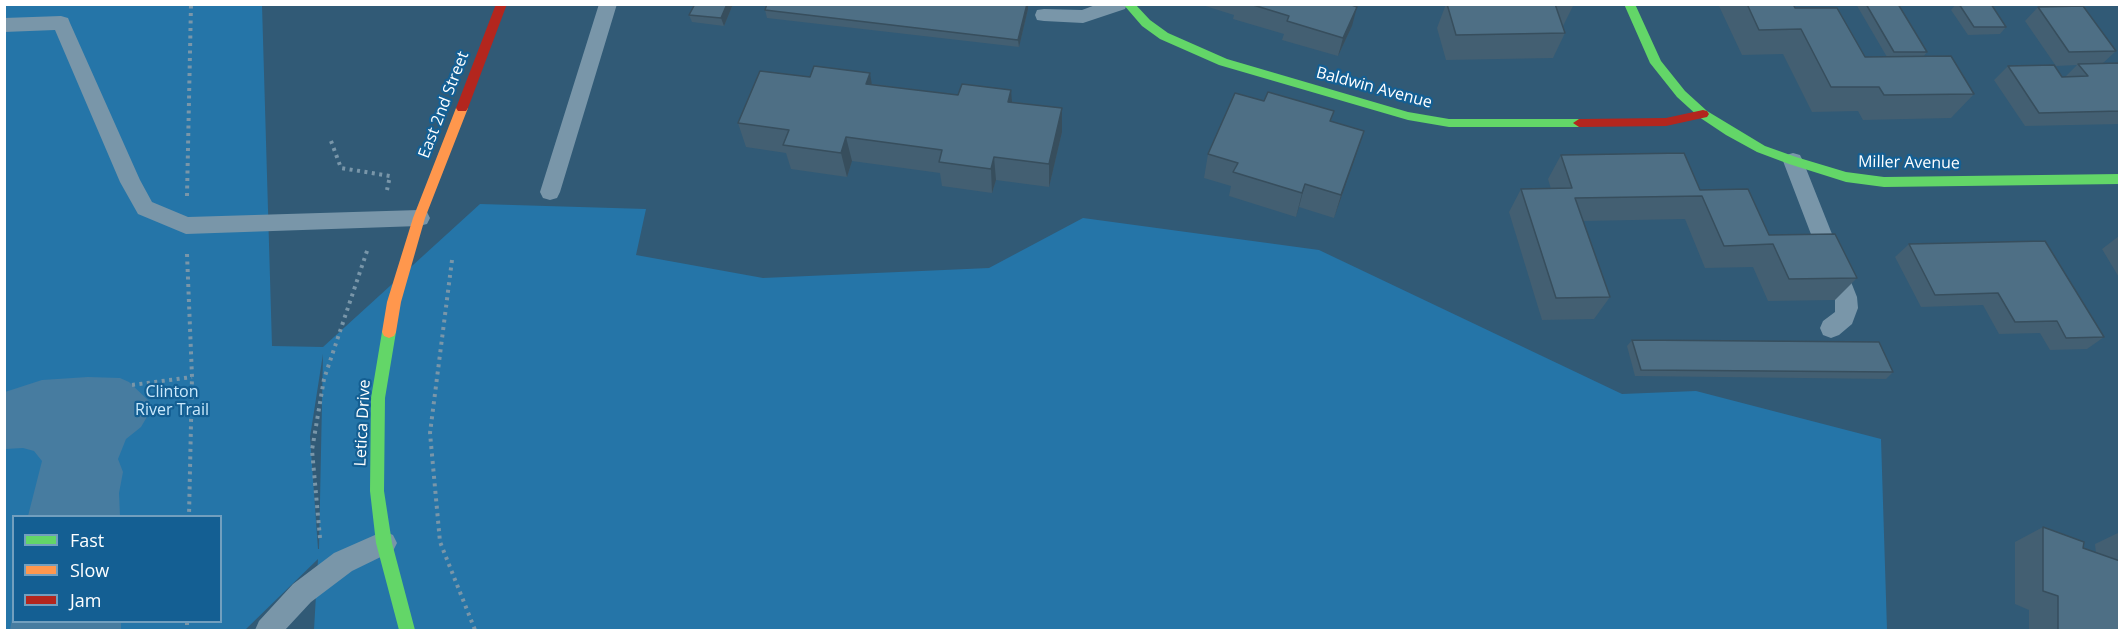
<!DOCTYPE html>
<style>
body{margin:0}
#map{position:relative;width:2124px;height:635px;overflow:hidden;background:#315a76;font-family:"Open Sans",sans-serif}
canvas{display:block}
.frame{position:absolute;inset:0;border:6px solid #fff;pointer-events:none}
.legend{position:absolute;left:12px;top:515px;width:210px;height:108px;box-sizing:border-box;background:#145f93;border:2px solid #729fbe;margin:0;padding:8px 10px;list-style:none;font-size:18px;color:#fff}
.legend li{display:flex;align-items:center;gap:12px;height:30px}
.legend b{width:30px;border:2px solid #729fbe}
</style>
<div id="map">
<canvas width="2124" height="635"></canvas>
<div class="frame"></div>
<ul class="legend">
<li><b style="height:8px;background:#63d668"></b>Fast</li>
<li><b style="height:8px;background:#ff974d"></b>Slow</li>
<li><b style="height:8px;background:#b3261e"></b>Jam</li>
</ul>
</div>
<script>
const ctx = document.querySelector('canvas').getContext('2d');
ctx.lineJoin = 'round';
function fillPath(path, color) { ctx.fillStyle = color; ctx.fill(path, 'evenodd'); }
const shape = rows => new Path2D(rows.map(r => 'M' + r).join(''));
function stroke(path, color, width, dash) { ctx.strokeStyle = color; ctx.lineWidth = width; ctx.lineCap = dash ? 'butt' : 'round'; ctx.setLineDash(dash || []); ctx.stroke(path); }
function drawText(font, color, halo, rows, align = 'center') {
  ctx.font = font + ' "Open Sans",sans-serif'; ctx.lineWidth = 4.5; ctx.setLineDash([]); ctx.textBaseline = 'middle'; ctx.strokeStyle = halo; ctx.fillStyle = color; for (const [text, x, y, turn = 0] of rows) {
    ctx.save(); ctx.translate(x, y); ctx.rotate((+turn || 0) * Math.PI / 180); ctx.textAlign = isNaN(turn) ? turn : align; if (halo) ctx.strokeText(text, 0, 0); ctx.fillText(text, 0, 0); ctx.restore();
  }
}
fillPath(shape([
 [4,5,262,5,272,346,323,347,480,204,646,209,636,255,763,278,989,268,1083,218,1319,250,1622,394,1696,391,1881,439,1887,630,314,630,318,559,245,630,5,630],
 [323,354,319,549,318,549,310,437],
 [14,516,220,516,220,622,14,622]
]), '#2575a8');
fillPath(shape([
 [88,377,120,378,129,382,150,402,151,410,141,427,126,439,118,459,123,472,119,493,120,516,28,516,42,461,34,451,23,448,5,449,5,392,42,380],
 [13,613,14,622,121,622,121,630,10,630]
]), '#477ca0');
stroke(shape([
 [331,141,341,168,390,176,387,190],
 [187,196,191,4],
 [187,254,192,377,189,516],
 [452,260,430,433,440,542,475,630],
 [132,385,192,377],
 [320,538,312,450,324,379,368,248],
 [187,622,187,630]
]), '#7996a9', 4, [3, 4.5]);
fillPath(shape([
 [599,4,617,4,560,192,557,198,550,200,543,198,540,192,599,4],
 [1098,4,1127,4,1125,9,1083,23,1044,21,1037,20,1035,15,1037,10,1044,9,1082,10,1098,4],
 [61,16,68,18,70,23,140,180,152,202,188,217,419,210,427,212,430,218,427,224,419,226,186,234,138,214,120,182,55,30,4,32,4,18,61,16],
 [1793,153,1800,155,1803,161,1857,297,1858,308,1852,324,1839,335,1831,338,1823,335,1820,328,1823,321,1835,312,1835,297,1783,161,1786,155,1793,153],
 [384,531,393,535,397,543,393,551,352,571,311,602,285,630,255,630,259,621,293,584,334,553,384,531]
]), '#7996a9');
fillPath(shape([
 [1123,4,1135,4,1150,20,1168,33,1227,59,1408,112,1449,119,1579,119,1585,123,1579,127,1449,127,1408,120,1219,65,1160,39,1142,26,1123,4],
 [1624,4,1635,4,1661,61,1685,91,1707,111,1765,146,1796,157,1846,172,1884,177,2120,174,2120,184,1884,187,1846,182,1789,164,1757,152,1726,135,1699,117,1677,97,1650,63,1624,4],
 [389,326,394,328,396,332,385,398,384,491,392,543,415,630,399,630,376,543,370,491,371,398,382,332,384,328,389,326]
]), '#63d668');
fillPath(shape([
 [462,104,468,108,425,218,401,302,396,332,394,336,389,338,384,336,382,332,387,302,413,218,456,108,462,104]
]), '#ff974d');
fillPath(shape([
 [496,4,507,4,468,108,466,111,458,111,456,108,496,4],
 [1703,110,1707,111,1709,114,1707,117,1666,126,1579,127,1573,123,1579,119,1666,118,1703,110]
]), '#b3261e');
fillPath(shape([
 [695,4,733,4,724,26,692,22,689,15],
 [767,4,1028,4,1028,9,1019,47,767,18,765,10],
 [1199,4,1349,4,1352,26,1338,56,1282,40,1284,34,1233,19,1234,15],
 [1446,4,1574,4,1563,26,1565,33,1553,58,1446,60,1437,28],
 [1718,4,1793,4,1795,8,1865,57,1887,57,1856,4,1898,4,1927,52,1923,57,1974,94,1951,118,1863,120,1858,111,1812,112,1783,54,1742,55],
 [1956,4,1991,4,2006,27,2000,34,1968,35,1951,10],
 [2038,7,2116,51,2103,63,2120,63,2120,124,2025,126,1994,80,2008,66,2062,77,2065,77,2077,65,2056,66,2025,21],
 [872,84,1062,108,1062,132,1049,187,996,180,992,193,942,186,940,173,852,161,847,177,791,169,786,153,746,147,738,123],
 [1264,101,1334,111,1331,121,1356,155,1334,218,1299,207,1296,217,1229,196,1231,186,1204,178,1208,154],
 [1561,155,1700,190,1769,235,1857,278,1835,300,1768,301,1753,267,1705,268,1685,219,1583,221,1610,297,1594,319,1542,320,1509,212,1521,189,1551,189,1548,179],
 [2119,236,2120,236,2120,279,2102,249],
 [1909,244,2104,337,2087,349,2050,350,2040,333,1999,334,1983,305,1921,307,1895,257],
 [1632,340,1893,372,1886,379,1635,376,1627,346],
 [2043,527,2083,548,2096,553,2095,544,2120,532,2120,630,2029,630,2029,610,2015,604,2015,542]
]), '#435f72');
fillPath(shape([
 [727,4,733,4,724,26,721,18],
 [1027,4,1028,4,1028,9,1019,47,1018,40],
 [1357,7,1352,26,1338,56,1343,38],
 [870,73,874,98,866,84],
 [1011,90,1013,114,1008,102],
 [1062,108,1062,132,1049,187,1049,164],
 [1364,131,1356,155,1334,218,1341,195],
 [846,137,852,161,847,177,841,153],
 [994,157,996,180,992,193,991,169],
 [1305,184,1299,207,1296,217,1302,193]
]), '#374e5d');
const building = shape([
 [695,4,727,4,721,18,689,15,695,4],
 [767,4,1027,4,1018,40,765,10,767,4],
 [1250,4,1349,4,1357,7,1343,38,1287,21,1289,16,1250,4],
 [1447,4,1555,4,1565,33,1456,35,1447,4],
 [1747,4,1793,4,1795,8,1837,8,1865,57,1951,56,1974,94,1884,95,1879,87,1831,87,1801,29,1759,30,1747,4],
 [1866,4,1898,4,1927,52,1894,52,1866,4],
 [1959,4,1991,4,2006,27,1974,27,1959,4],
 [2083,6,2116,51,2069,52,2038,7,2083,6],
 [2120,63,2120,111,2039,113,2008,66,2054,65,2062,77,2088,76,2078,64,2120,63],
 [814,66,870,73,866,84,958,95,962,84,1011,90,1008,102,1062,108,1049,164,994,157,991,169,939,162,942,150,846,137,841,153,783,145,789,130,738,123,760,71,810,77,814,66],
 [1268,92,1334,111,1330,121,1364,131,1341,195,1305,184,1302,193,1233,172,1238,163,1208,154,1235,93,1264,101,1268,92],
 [1684,153,1700,190,1748,189,1769,235,1835,234,1857,278,1789,279,1773,244,1724,246,1702,196,1575,198,1610,297,1556,298,1521,189,1572,188,1561,155,1684,153],
 [2045,241,2104,337,2066,338,2057,321,2015,322,1998,293,1935,295,1909,244,2045,241],
 [1632,340,1879,342,1893,372,1641,370,1632,340],
 [2043,527,2084,542,2083,548,2120,561,2120,630,2058,630,2058,596,2043,591,2043,527]
]);
fillPath(building, '#4e6f85');
stroke(building, '#374e5d', 1.5);
drawText('16px', '#fff', '#145f93', [
 ["Baldwin Avenue",1374,88,15],
 ["East 2nd Street",444,105,-69],
 ["Miller Avenue",1909,163,1],
 ["Letica Drive",363,423,-87]
]);
drawText('16px', '#cae9fc', '#145f93', [
 ["Clinton",172,392],
 ["River Trail",172,410]
]);
</script>
